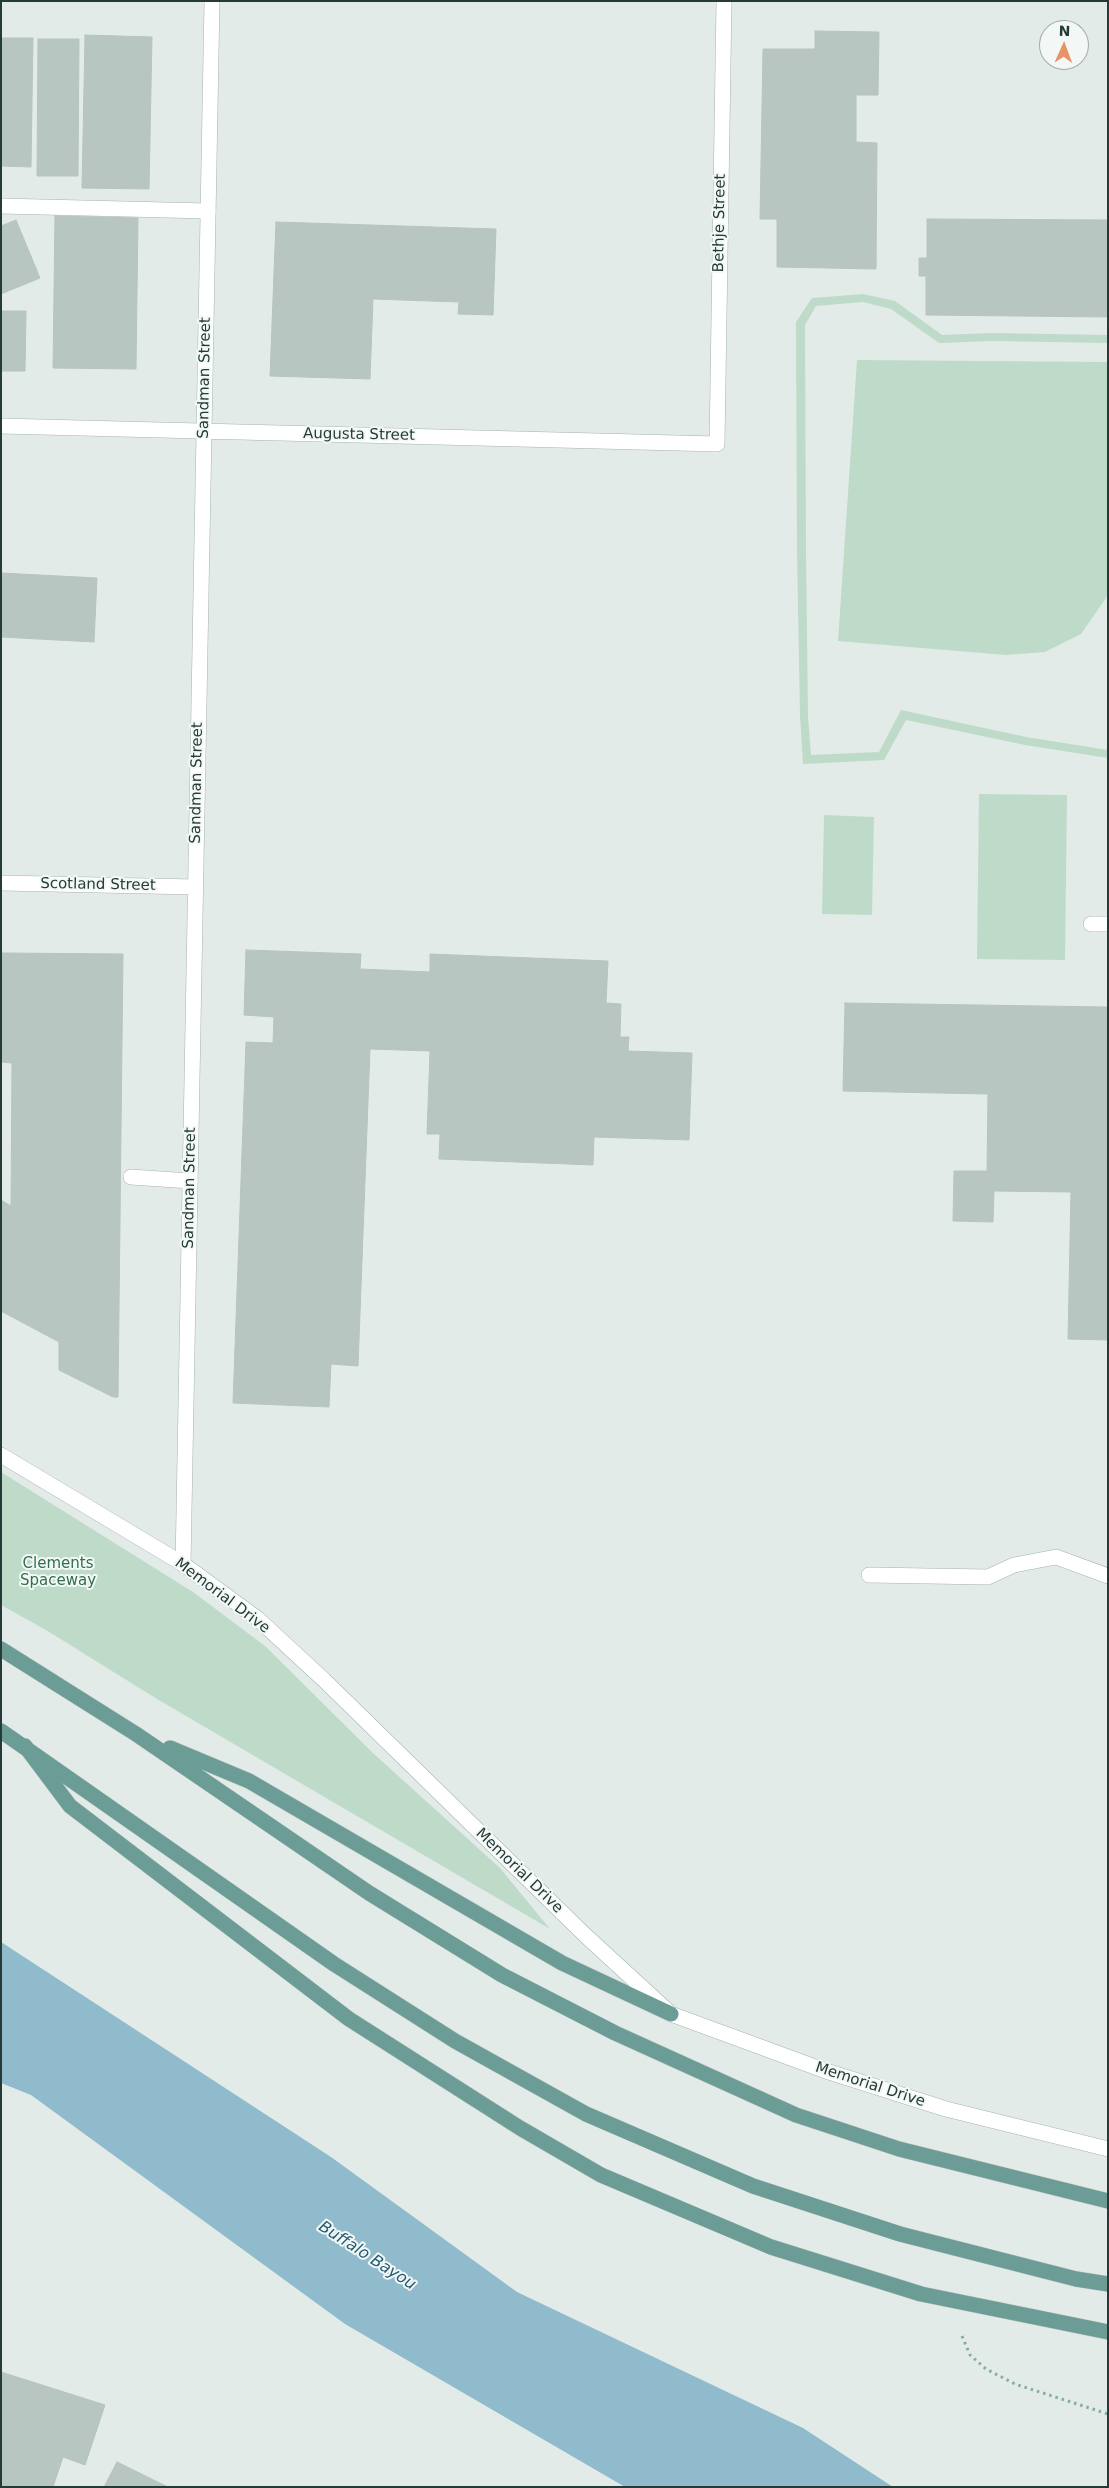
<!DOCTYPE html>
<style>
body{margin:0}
#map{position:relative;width:1109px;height:2488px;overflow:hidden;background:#e3ebe9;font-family:"DejaVu Sans",sans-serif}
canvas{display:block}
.frame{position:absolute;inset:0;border:2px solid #243b38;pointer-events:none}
.north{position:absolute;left:1039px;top:20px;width:50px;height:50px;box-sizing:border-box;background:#f3f8f6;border:1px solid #a0acaa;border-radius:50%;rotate:2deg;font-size:14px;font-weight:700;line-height:20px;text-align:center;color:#243b38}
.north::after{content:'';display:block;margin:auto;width:18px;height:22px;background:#e69467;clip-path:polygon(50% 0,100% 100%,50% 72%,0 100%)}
</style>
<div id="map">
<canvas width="1109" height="2488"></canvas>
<div class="frame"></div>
<div class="north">N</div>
</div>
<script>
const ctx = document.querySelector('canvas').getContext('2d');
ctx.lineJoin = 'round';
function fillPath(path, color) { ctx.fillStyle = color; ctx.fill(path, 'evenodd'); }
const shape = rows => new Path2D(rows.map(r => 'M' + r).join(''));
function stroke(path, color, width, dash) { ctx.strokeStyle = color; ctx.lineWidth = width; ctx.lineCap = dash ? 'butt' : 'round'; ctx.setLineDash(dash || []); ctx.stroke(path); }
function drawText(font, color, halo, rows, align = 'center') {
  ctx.font = font + ' "DejaVu Sans",sans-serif'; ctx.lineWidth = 4; ctx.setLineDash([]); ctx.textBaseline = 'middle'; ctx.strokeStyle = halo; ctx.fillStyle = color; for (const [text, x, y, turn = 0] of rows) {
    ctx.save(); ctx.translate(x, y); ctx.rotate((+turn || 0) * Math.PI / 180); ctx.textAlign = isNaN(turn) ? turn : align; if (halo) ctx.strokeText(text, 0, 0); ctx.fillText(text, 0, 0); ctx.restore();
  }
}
fillPath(shape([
 [863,294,895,301,942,335,991,333,1108,335,1108,343,991,341,939,343,891,309,863,302,816,306,805,325,806,552,808,716,811,755,879,752,901,710,1026,737,1108,750,1108,758,1025,745,906,720,884,760,803,764,800,716,797,552,796,322,812,298],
 [857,360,1108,362,1108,595,1081,634,1045,652,1006,655,838,641],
 [979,794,1067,795,1065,960,977,959],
 [824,815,874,817,872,915,822,914],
 [1,1472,193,1592,265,1646,374,1754,500,1868,550,1929,157,1699,46,1630,1,1605]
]), '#bedbc9');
fillPath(shape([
 [1,1942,331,2157,517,2292,803,2428,893,2487,625,2487,345,2324,31,2095,1,2083]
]), '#90bbcc');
const building = shape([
 [815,31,879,32,878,95,856,95,856,142,877,143,876,269,777,267,777,219,760,219,763,49,815,49,815,31],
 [85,35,152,37,149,189,82,188,85,35],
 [1,38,33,38,31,167,1,166,1,38],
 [38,39,79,39,78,176,37,176,38,39],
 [55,216,138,218,136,369,53,368,55,216],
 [927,219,1108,220,1108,317,926,315,926,276,919,276,919,258,927,258,927,219],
 [16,220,40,278,1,294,1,226,16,220],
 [276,222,496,229,493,315,458,314,459,302,373,299,370,379,270,376,276,222],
 [1,311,26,311,25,371,1,371,1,311],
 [1,573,97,578,94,642,1,637,1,573],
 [246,950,361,954,360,969,430,972,430,954,608,961,606,1003,621,1004,620,1037,629,1037,628,1051,692,1053,689,1140,594,1137,593,1165,439,1159,440,1134,427,1134,430,1051,370,1049,358,1366,331,1364,329,1407,233,1403,246,1042,273,1043,274,1017,244,1015,246,950],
 [1,953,123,954,118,1397,113,1397,59,1370,59,1342,1,1311,1,1200,11,1206,12,1063,1,1062,1,953],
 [845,1003,1107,1007,1108,1340,1068,1339,1071,1192,994,1191,993,1222,953,1221,954,1171,987,1171,988,1094,843,1091,845,1003],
 [1,2372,105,2405,85,2465,63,2457,53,2487,1,2487,1,2372],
 [117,2462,168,2487,104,2487,117,2462]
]);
fillPath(building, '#b8c6c2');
stroke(building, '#b6c4c0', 1);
const service = shape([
 [1,206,208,211],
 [1091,924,1108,924],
 [131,1177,190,1181],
 [869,1575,988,1577,1014,1565,1056,1557,1108,1576]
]);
const minor = shape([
 [1,426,717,444,724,1],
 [1,883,196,887],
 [183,1564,212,1]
]);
const tertiary = shape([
 [1,1455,183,1564,258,1619,324,1680,586,1936,671,2014,826,2071,946,2109,1108,2149]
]);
const primary = shape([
 [1,1649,136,1734,369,1893,502,1975,615,2033,796,2115,899,2149,1108,2201],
 [1,1731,334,1964,455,2041,586,2114,753,2186,900,2234,1076,2279,1108,2284],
 [25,1746,70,1806,349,2019,520,2128,601,2175,771,2247,921,2294,1108,2332],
 [170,1748,249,1781,562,1963,671,2014]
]);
stroke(service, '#a6b3b0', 16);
stroke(minor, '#a6b3b0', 16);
stroke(tertiary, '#a6b3b0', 16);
stroke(primary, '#c2c8c7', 16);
stroke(shape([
 [962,2336,970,2355,986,2369,1015,2384,1108,2414]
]), '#86aca5', 3, [2.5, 4]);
stroke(service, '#fff', 15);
stroke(minor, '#fff', 15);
stroke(tertiary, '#fff', 15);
stroke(primary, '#6b9d96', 15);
drawText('15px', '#243b38', '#f3f8f6', [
 ["Bethje Street",720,223,-89],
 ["Sandman Street",205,378,-89],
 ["Augusta Street",359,435,1],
 ["Sandman Street",197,783,-89],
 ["Scotland Street",98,885,1],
 ["Sandman Street",190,1188,-89],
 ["Memorial Drive",222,1596,37],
 ["Memorial Drive",519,1871,44],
 ["Memorial Drive",870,2085,18]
]);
drawText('15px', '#326e50', '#f3f8f6', [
 ["Clements",58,1564],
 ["Spaceway",58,1581]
]);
drawText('italic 16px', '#235c72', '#f3f8f6', [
 ["Buffalo Bayou",367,2256,33]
]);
</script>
